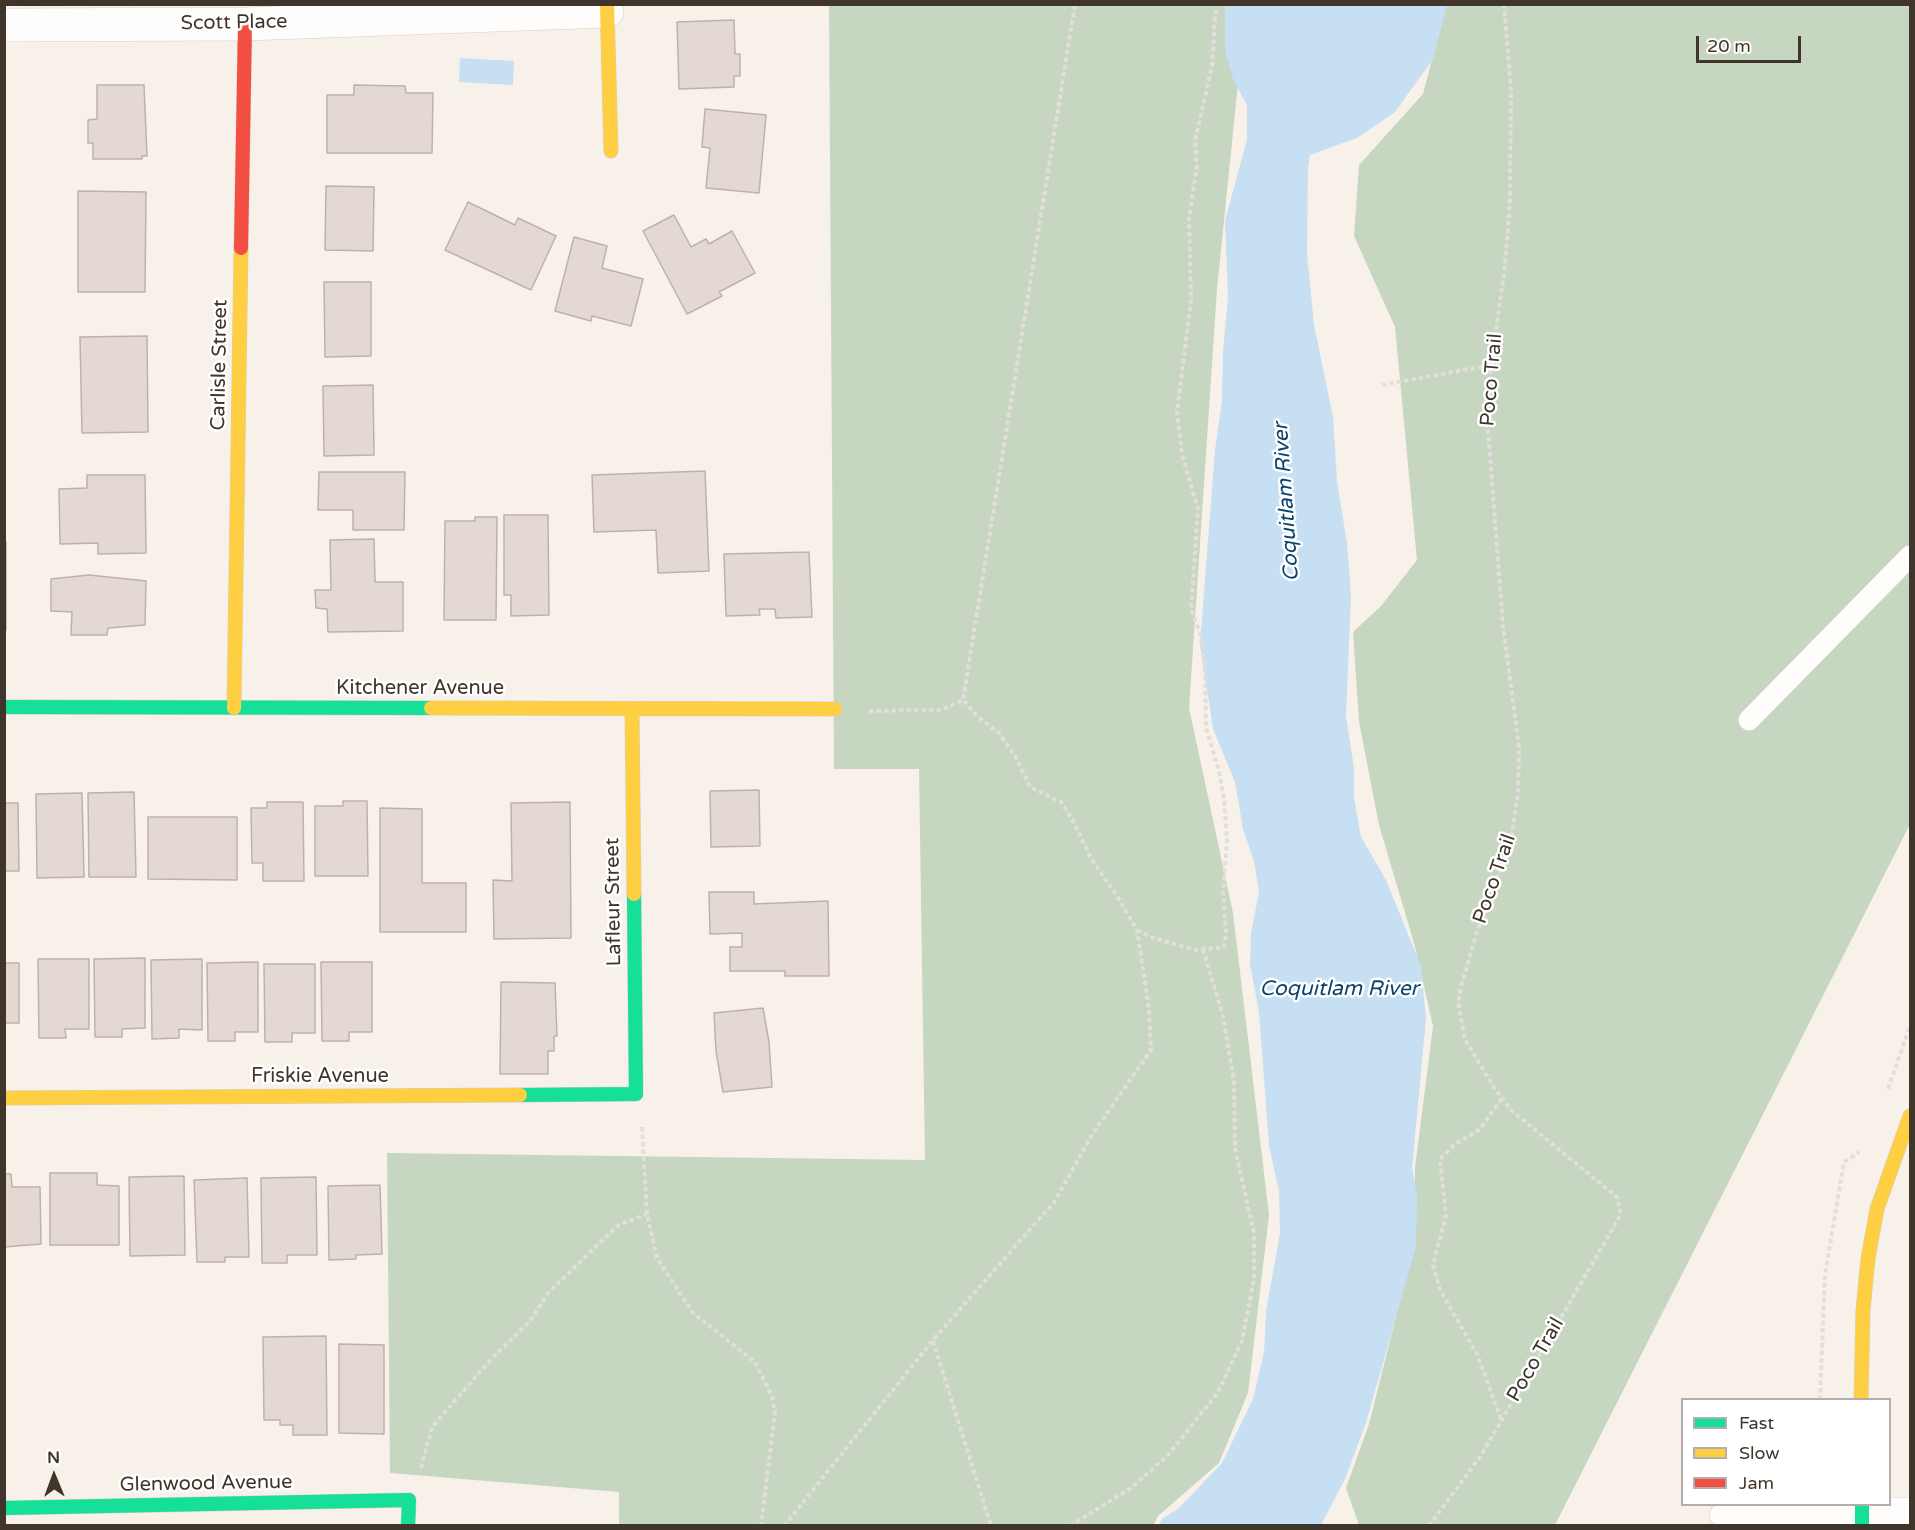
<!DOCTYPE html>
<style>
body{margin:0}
#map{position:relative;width:1915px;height:1530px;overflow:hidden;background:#f7f1ea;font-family:"Varela Round",sans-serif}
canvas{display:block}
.frame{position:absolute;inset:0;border:6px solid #40352a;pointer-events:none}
.legend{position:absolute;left:1681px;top:1398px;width:210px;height:108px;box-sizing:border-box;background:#fff;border:2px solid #b3aeaa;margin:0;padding:8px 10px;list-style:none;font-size:18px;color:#40352a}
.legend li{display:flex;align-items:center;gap:12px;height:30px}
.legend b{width:30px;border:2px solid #b3aeaa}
.north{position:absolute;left:24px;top:1446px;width:60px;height:60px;-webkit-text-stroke:4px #fff;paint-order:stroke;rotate:359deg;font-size:16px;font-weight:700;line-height:24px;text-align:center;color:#40352a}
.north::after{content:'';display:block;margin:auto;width:21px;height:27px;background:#40352a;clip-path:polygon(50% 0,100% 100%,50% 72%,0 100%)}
.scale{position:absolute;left:1696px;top:36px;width:105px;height:27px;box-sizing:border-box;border:3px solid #40352a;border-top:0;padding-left:8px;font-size:18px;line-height:21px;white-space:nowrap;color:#40352a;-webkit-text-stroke:4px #fff;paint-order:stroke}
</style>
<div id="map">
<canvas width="1915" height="1530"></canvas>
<div class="frame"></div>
<ul class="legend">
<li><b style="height:8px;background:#16e098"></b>Fast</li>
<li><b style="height:8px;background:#ffcf43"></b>Slow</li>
<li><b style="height:8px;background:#f24e42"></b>Jam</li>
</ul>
<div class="north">N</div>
<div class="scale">20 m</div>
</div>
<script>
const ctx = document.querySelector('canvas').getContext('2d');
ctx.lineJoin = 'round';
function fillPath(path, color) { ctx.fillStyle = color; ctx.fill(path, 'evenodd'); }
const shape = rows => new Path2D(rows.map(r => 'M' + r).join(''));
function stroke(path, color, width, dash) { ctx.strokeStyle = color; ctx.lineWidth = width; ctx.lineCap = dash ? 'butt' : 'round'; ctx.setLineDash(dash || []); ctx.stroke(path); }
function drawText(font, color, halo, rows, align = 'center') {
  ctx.font = font + ' "Varela Round",sans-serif'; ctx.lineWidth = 5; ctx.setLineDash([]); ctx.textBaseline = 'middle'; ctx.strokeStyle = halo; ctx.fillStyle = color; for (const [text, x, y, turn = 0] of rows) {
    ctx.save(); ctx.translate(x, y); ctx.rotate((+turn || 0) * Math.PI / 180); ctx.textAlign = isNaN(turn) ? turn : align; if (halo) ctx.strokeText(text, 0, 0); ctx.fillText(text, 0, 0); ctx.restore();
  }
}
fillPath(shape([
 [829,5,1246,5,1217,289,1189,708,1233,913,1269,1215,1248,1393,1219,1463,1158,1516,1153,1526,619,1525,619,1492,390,1473,387,1153,925,1160,919,769,834,769],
 [1446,5,1910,5,1910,824,1555,1525,1359,1525,1346,1488,1369,1424,1413,1249,1415,1168,1433,1026,1414,943,1379,825,1359,722,1353,632,1381,606,1417,560,1395,327,1354,236,1359,165,1423,94]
]), '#c6d6c1');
fillPath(shape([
 [1225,5,1447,5,1433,59,1395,112,1357,138,1310,155,1308,169,1307,254,1314,325,1333,417,1337,481,1347,543,1351,596,1346,716,1354,768,1354,798,1361,837,1386,880,1421,966,1426,1019,1412,1168,1417,1195,1416,1247,1366,1423,1345,1479,1321,1525,1159,1525,1162,1519,1179,1508,1222,1463,1253,1399,1264,1352,1266,1311,1280,1233,1279,1191,1269,1146,1259,1012,1250,964,1251,934,1259,892,1254,861,1243,829,1235,782,1213,729,1200,644,1215,450,1222,401,1223,351,1228,297,1225,221,1247,139,1247,105,1233,79,1225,51],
 [460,58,514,61,513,85,459,82]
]), '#c7dff2');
const building = shape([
 [734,20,735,54,740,54,740,76,734,76,734,87,679,89,677,22,734,20],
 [97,85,144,85,147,156,142,156,142,159,93,159,93,143,88,143,88,120,97,119,97,85],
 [354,85,405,86,406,93,433,93,432,153,327,153,327,95,354,95,354,85],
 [705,109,766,115,759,193,706,188,710,148,702,147,705,109],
 [326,186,374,187,373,251,325,250,326,186],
 [78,191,146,192,145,292,78,292,78,191],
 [468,202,515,225,518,218,556,236,531,290,445,250,468,202],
 [674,215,691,247,706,239,709,244,732,231,755,273,719,292,722,296,687,314,643,231,674,215],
 [574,237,607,246,602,268,643,279,631,326,592,316,591,321,555,311,574,237],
 [324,282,371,282,371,356,325,357,324,282],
 [147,336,148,432,82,433,80,337,147,336],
 [373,385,374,455,324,456,323,386,373,385],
 [705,471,709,571,658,573,656,530,594,532,592,475,705,471],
 [319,472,405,472,404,530,353,530,353,510,318,510,319,472],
 [87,475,145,475,146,553,98,554,98,543,60,544,59,489,87,488,87,475],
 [504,515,548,515,549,615,511,616,511,595,504,595,504,515],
 [475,517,497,517,496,620,444,620,445,521,475,521,475,517],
 [374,539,375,582,403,582,403,631,328,632,327,609,316,608,315,590,331,590,330,540,374,539],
 [4,542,6,542,6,630,4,630,4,542],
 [809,552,812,617,776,618,775,609,759,609,760,615,726,616,724,554,809,552],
 [89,575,146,581,145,625,108,628,107,635,71,635,72,612,51,611,51,579,89,575],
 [759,790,760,846,711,847,710,791,759,790],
 [134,792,136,877,89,877,88,793,134,792],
 [82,793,84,877,37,878,36,794,82,793],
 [343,801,367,801,368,876,315,876,315,806,343,806,343,801],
 [267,802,303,802,304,881,263,881,263,863,252,863,251,808,267,808,267,802],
 [570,802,571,938,494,939,493,880,512,881,511,803,570,802],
 [4,803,18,803,19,871,4,871,4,803],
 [380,808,422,809,422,883,466,883,466,932,380,932,380,808],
 [148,817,237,817,237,880,148,879,148,817],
 [709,892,754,892,754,904,828,901,829,976,785,976,785,971,730,971,730,947,742,947,742,933,710,934,709,892],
 [145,958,145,1028,122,1029,122,1037,95,1037,94,959,145,958],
 [38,959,89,959,89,1029,65,1029,66,1038,39,1038,38,959],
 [202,959,202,1030,179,1029,179,1038,152,1039,151,960,202,959],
 [258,962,258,1032,235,1032,235,1041,208,1041,207,963,258,962],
 [321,962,372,962,372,1032,349,1032,349,1041,322,1041,321,962],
 [4,963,19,963,19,1023,4,1023,4,963],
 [264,964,315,964,315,1033,292,1033,292,1042,265,1042,264,964],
 [501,982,555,983,557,1036,554,1036,554,1051,548,1051,548,1074,500,1074,501,982],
 [763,1008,769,1042,772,1087,723,1092,716,1051,714,1013,763,1008],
 [50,1173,97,1173,97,1185,119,1186,119,1245,50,1245,50,1173],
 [4,1174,11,1174,12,1187,40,1187,41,1244,4,1247,4,1174],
 [184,1176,185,1255,130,1256,129,1177,184,1176],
 [316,1177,317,1255,287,1255,287,1263,262,1263,261,1178,316,1177],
 [247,1178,249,1257,225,1257,225,1262,197,1262,194,1180,247,1178],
 [380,1185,382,1254,356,1255,356,1259,329,1260,328,1186,380,1185],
 [326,1336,327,1435,293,1435,293,1425,280,1425,280,1420,264,1420,263,1337,326,1336],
 [339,1344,384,1345,384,1434,339,1433,339,1344]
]);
fillPath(building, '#e4d9d2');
stroke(building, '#bcb2ac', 1.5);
const lane = shape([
 [1749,720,1910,556],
 [1720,1515,1862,1514]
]);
const street = shape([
 [4,25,245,24,607,11],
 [1862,1514,1910,1514]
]);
const fast = shape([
 [4,707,431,708],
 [520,1095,636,1094,634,894],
 [1862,1504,1862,1526],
 [4,1508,409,1500,408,1526]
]);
const slow = shape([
 [607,4,611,151],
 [234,708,241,248],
 [431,708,835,709],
 [632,709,634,894],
 [4,1098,520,1095],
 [1861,1400,1863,1310,1868,1259,1877,1209,1910,1116]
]);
const jam = shape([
 [241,248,245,24]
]);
stroke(lane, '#d6cec6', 22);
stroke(street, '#d6cec6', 34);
stroke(fast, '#d6cec6', 15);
stroke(slow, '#d6cec6', 15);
stroke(jam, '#d6cec6', 15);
stroke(shape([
 [1382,385,1491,365],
 [869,711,941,710,963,700,1075,4],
 [1137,930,1153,938,1196,950,1224,947,1226,934,1223,892,1227,841,1224,799,1219,771,1206,728,1205,667,1200,633,1191,609,1198,509,1182,454,1177,412,1191,300,1189,218,1197,166,1195,141,1212,66,1215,17,1218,4],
 [1888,1089,1910,1026],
 [642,1127,647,1214,657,1258,693,1313,755,1362,772,1396,775,1412,761,1526],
 [933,1341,991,1526],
 [1820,1400,1825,1274,1844,1162,1859,1152],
 [1501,1419,1477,1354,1440,1290,1433,1265,1446,1216,1440,1159,1454,1145,1480,1129,1502,1098],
 [421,1468,432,1427,493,1357,530,1321,548,1293,617,1226,647,1214],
 [784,1526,933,1340,1055,1201,1093,1133,1151,1050,1149,1009,1137,930,1117,896,1091,858,1073,821,1061,802,1030,787,1015,756,999,733,977,716,963,700],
 [1070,1526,1131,1488,1169,1454,1218,1392,1242,1341,1254,1279,1254,1233,1235,1149,1234,1081,1223,1016,1203,949],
 [1429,1526,1482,1454,1621,1214,1617,1197,1512,1111,1494,1088,1465,1039,1459,1009,1459,994,1476,935,1511,840,1518,793,1519,747,1503,626,1486,404,1505,265,1510,201,1511,91,1504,4]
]), '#e1dedc', 4, [4.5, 3]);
stroke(lane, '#fefdfc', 21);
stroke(street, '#fefdfc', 33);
stroke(fast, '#16e098', 14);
stroke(slow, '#ffcf43', 14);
stroke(jam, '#f24e42', 14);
drawText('20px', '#40352a', '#fff', [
 ["Scott Place",234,23,-1],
 ["Carlisle Street",220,365,-89],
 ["Poco Trail",1492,380,-85],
 ["Kitchener Avenue",420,689],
 ["Poco Trail",1495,879,-71],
 ["Lafleur Street",614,902,-91],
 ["Friskie Avenue",320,1077],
 ["Poco Trail",1536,1360,-60],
 ["Glenwood Avenue",206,1484,-1]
]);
drawText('italic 21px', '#0a446c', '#fff', [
 ["Coquitlam River",1287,502,-94],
 ["Coquitlam River",1339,989]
]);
</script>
